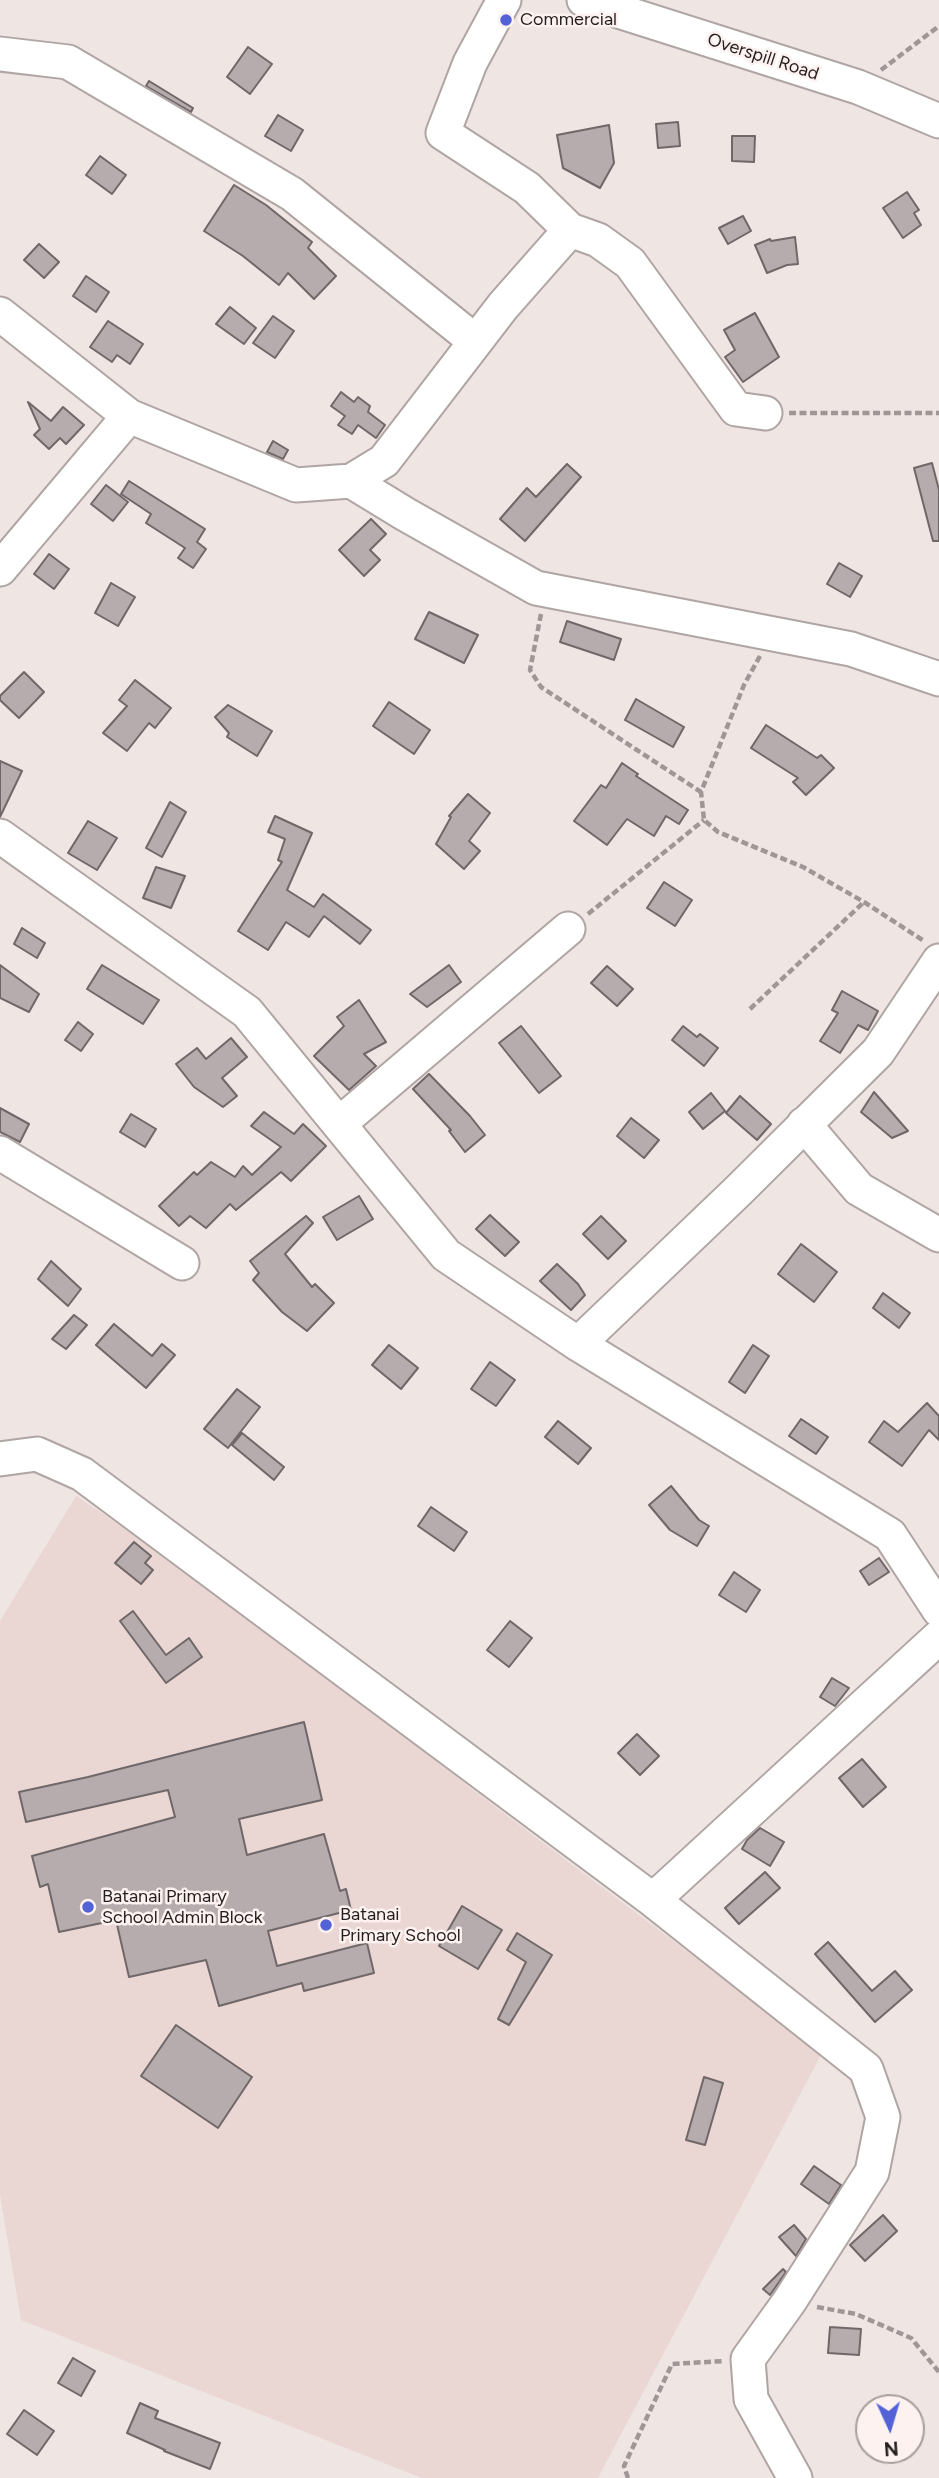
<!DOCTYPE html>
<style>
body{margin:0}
#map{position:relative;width:939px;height:2478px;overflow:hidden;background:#efe5e3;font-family:Figtree,sans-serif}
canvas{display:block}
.north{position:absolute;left:855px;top:2394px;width:70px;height:70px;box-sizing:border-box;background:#fdf2f0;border:2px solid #a69e9c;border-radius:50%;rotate:176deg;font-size:19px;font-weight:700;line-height:28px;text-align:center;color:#231f1e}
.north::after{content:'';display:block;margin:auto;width:24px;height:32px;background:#5462d8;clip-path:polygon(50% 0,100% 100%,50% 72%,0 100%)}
</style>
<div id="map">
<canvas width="939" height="2478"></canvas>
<div class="north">N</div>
</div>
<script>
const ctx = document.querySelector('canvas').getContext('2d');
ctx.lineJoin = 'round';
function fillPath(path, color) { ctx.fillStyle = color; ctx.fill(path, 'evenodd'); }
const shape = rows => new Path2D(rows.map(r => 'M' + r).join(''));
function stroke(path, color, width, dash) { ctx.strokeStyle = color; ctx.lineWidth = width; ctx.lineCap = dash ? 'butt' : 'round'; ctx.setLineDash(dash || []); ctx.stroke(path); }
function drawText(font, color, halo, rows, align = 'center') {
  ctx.font = font + ' Figtree,sans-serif'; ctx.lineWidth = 5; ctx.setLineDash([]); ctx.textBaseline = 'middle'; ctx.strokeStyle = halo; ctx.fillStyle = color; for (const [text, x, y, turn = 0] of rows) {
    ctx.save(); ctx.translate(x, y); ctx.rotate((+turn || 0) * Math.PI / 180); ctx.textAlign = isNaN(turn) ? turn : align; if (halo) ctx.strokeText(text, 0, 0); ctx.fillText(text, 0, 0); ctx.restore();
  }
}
fillPath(shape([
 [76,1496,200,1578,481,1796,822,2053,598,2478,422,2478,21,2320,0,2195,0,1621]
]), '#ead7d4');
const building = shape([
 [248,47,272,64,250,94,227,77,248,47],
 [149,81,193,108,191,112,146,86,149,81],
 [278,115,303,130,291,151,265,136,278,115],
 [678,122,680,146,658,148,656,124,678,122],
 [609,125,614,163,600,188,563,168,557,135,609,125],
 [732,136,755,136,754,162,732,161,732,136],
 [100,156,126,175,112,194,86,175,100,156],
 [234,185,266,205,312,242,308,248,336,276,314,299,288,273,279,285,243,256,204,231,234,185],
 [907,192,919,210,914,213,921,225,903,238,883,208,907,192],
 [743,216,751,231,728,244,719,228,743,216],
 [795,237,798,264,787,265,767,273,755,245,770,239,771,241,795,237],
 [39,244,59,262,44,278,24,260,39,244],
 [86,276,109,292,96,312,73,296,86,276],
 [230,307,256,328,244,344,216,324,230,307],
 [755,313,779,357,743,382,725,357,735,350,724,330,755,313],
 [273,316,294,331,275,358,253,343,273,316],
 [108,321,143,344,130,364,117,355,112,362,90,347,108,321],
 [341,392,354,402,358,397,370,406,368,412,385,425,376,438,358,425,352,434,338,425,345,416,331,406,341,392],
 [28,402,51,421,63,407,84,425,66,444,60,438,49,449,34,435,40,429,28,402],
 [273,441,288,450,283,459,267,452,273,441],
 [932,463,939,490,939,541,933,541,914,468,932,463],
 [567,464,581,477,525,541,500,519,527,488,536,497,567,464],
 [129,481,205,529,197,542,206,549,193,568,178,558,185,548,146,523,151,514,121,494,129,481],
 [106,485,128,502,113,521,91,504,106,485],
 [371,519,386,534,370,550,380,560,364,576,339,550,371,519],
 [49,554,69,569,54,589,34,574,49,554],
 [839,563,862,576,850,597,827,584,839,563],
 [111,583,135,597,118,626,95,613,111,583],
 [429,612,478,635,464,663,415,639,429,612],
 [567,621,621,639,614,660,560,642,567,621],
 [24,672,44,692,19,718,0,700,0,696,24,672],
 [135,680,171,708,155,728,149,723,127,751,103,733,127,706,119,700,135,680],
 [636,699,684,727,673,747,625,720,636,699],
 [389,702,430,730,414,754,373,726,389,702],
 [228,705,272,731,257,756,227,737,229,733,215,717,228,705],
 [766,725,817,758,821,755,834,768,806,795,793,782,798,778,751,748,766,725],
 [0,761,22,771,0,817,0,761],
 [622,763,638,774,636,776,688,810,679,824,666,816,654,836,627,819,607,845,574,821,601,785,606,788,622,763],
 [468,794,490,813,469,841,480,851,464,869,436,844,451,817,449,816,468,794],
 [170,802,186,812,162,857,146,848,170,802],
 [275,816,312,833,287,890,314,907,323,894,371,930,360,944,324,916,309,937,286,922,268,950,238,931,282,862,278,860,285,839,268,832,275,816],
 [88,821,117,838,97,870,68,853,88,821],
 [156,867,185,876,171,908,143,898,156,867],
 [664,882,692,900,675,926,647,908,664,882],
 [22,928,45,943,37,958,14,944,22,928],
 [0,965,39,994,29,1012,0,998,0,965],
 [102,965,159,1000,143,1024,87,989,102,965],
 [449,965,461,982,427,1007,410,994,449,965],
 [607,966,633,989,617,1006,591,983,607,966],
 [842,991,878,1011,868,1030,858,1025,840,1053,820,1041,838,1013,832,1010,842,991],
 [359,1000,386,1042,364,1054,376,1066,349,1090,314,1056,344,1026,337,1017,359,1000],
 [78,1022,93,1034,81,1051,65,1040,78,1022],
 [521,1026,561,1076,539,1093,499,1043,521,1026],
 [683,1026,697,1037,700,1034,718,1048,704,1066,672,1040,683,1026],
 [231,1038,247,1057,222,1078,237,1096,223,1107,194,1087,176,1064,197,1048,206,1059,231,1038],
 [429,1074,470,1116,485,1135,465,1152,449,1131,451,1130,413,1089,429,1074],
 [874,1092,908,1131,892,1138,861,1112,874,1092],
 [711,1093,725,1111,703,1129,689,1112,711,1093],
 [740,1096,771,1124,757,1140,726,1113,740,1096],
 [0,1108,29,1124,20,1142,0,1132,0,1108],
 [264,1112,294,1134,303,1124,326,1146,291,1181,281,1172,236,1210,230,1204,206,1228,190,1216,179,1226,159,1206,194,1172,197,1175,211,1162,235,1177,243,1166,252,1175,281,1147,251,1126,264,1112],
 [131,1114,156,1129,145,1147,120,1132,131,1114],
 [631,1118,659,1140,644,1158,617,1136,631,1118],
 [359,1196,373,1219,337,1240,323,1217,359,1196],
 [490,1215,519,1242,505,1256,476,1229,490,1215],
 [306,1216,313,1223,285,1254,312,1287,315,1284,334,1303,307,1331,282,1312,253,1280,259,1273,250,1261,306,1216],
 [601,1216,626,1241,608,1259,583,1234,601,1216],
 [801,1244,837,1272,814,1302,778,1274,801,1244],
 [51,1261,81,1289,68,1306,38,1279,51,1261],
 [557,1264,578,1284,585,1295,571,1310,540,1281,557,1264],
 [883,1293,910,1313,899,1328,873,1308,883,1293],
 [74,1315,87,1325,66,1349,52,1339,74,1315],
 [114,1324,152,1356,162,1344,175,1355,146,1388,96,1345,114,1324],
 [389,1345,418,1368,401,1389,372,1365,389,1345],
 [753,1345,769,1356,745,1393,729,1382,753,1345],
 [490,1362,515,1380,496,1406,471,1389,490,1362],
 [237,1389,260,1407,228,1448,204,1429,237,1389],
 [927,1403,939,1416,939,1440,929,1430,902,1466,869,1442,884,1421,898,1432,927,1403],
 [801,1419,828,1437,816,1454,789,1436,801,1419],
 [558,1421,591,1448,578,1464,545,1437,558,1421],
 [242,1433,284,1467,274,1480,232,1445,242,1433],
 [671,1486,699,1520,709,1526,697,1546,670,1530,649,1505,671,1486],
 [431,1507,467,1532,454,1551,418,1526,431,1507],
 [134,1542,151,1556,145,1563,153,1570,141,1584,115,1563,134,1542],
 [879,1558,889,1572,869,1585,860,1571,879,1558],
 [734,1572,760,1590,746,1612,719,1595,734,1572],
 [133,1611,166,1655,189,1638,202,1657,166,1683,120,1621,133,1611],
 [510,1621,532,1638,509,1667,487,1650,510,1621],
 [832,1678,849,1688,835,1706,820,1697,832,1678],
 [304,1722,322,1800,239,1819,247,1855,324,1834,340,1891,346,1889,351,1910,268,1931,277,1966,367,1943,374,1973,304,1991,302,1983,219,2006,206,1960,129,1977,116,1920,59,1932,48,1884,40,1887,32,1856,175,1817,168,1790,26,1822,19,1792,88,1777,304,1722],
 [637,1734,659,1756,640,1775,618,1753,637,1734],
 [862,1759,886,1787,863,1807,839,1778,862,1759],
 [760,1828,784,1842,770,1866,742,1849,747,1840,760,1828],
 [765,1872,780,1888,739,1924,725,1908,765,1872],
 [462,1906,502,1930,478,1969,439,1946,462,1906],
 [517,1933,552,1955,509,2025,498,2019,526,1962,507,1950,517,1933],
 [828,1942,872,1991,895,1971,912,1990,875,2022,815,1954,828,1942],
 [176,2025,252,2077,218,2128,141,2076,176,2025],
 [704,2077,723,2083,705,2145,686,2140,704,2077],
 [814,2166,841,2185,829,2204,801,2184,814,2166],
 [883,2215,897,2231,865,2261,850,2245,883,2215],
 [794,2225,806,2239,796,2256,779,2237,794,2225],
 [783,2269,786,2272,770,2295,763,2289,783,2269],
 [830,2327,861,2329,859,2355,828,2353,830,2327],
 [73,2358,95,2371,81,2396,58,2383,73,2358],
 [140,2403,158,2411,155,2418,220,2443,210,2469,164,2451,165,2450,127,2433,140,2403],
 [24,2410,54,2431,37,2455,7,2434,24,2410]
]);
fillPath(building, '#b6acae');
stroke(building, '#706768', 2);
const minor = shape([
 [504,0,470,63,443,133,527,188,570,230,598,240,630,263,736,409,765,413],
 [584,0,858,87,939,121],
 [0,54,68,62,292,194,475,341],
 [0,314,129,416,296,485,351,481,384,461,503,306,570,230],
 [351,481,405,514,536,588,851,649,939,679],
 [0,569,129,416],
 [0,836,247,1012,446,1255,578,1344,890,1535,939,1610],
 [339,1124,568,929],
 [804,1124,859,1189,939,1235],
 [0,1153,182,1263],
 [578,1344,737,1192,878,1052,939,961],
 [0,1459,37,1454,82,1474,653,1900,866,2069,883,2117,872,2172,789,2302,748,2359,751,2399,795,2478],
 [653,1900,939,1637]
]);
stroke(minor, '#afa5a3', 37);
stroke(shape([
 [881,70,939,26],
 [789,413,939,413],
 [541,614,530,670,541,687,701,792],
 [760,656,744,685,701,792,704,820,718,832,803,867,864,902,924,941],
 [588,914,704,820],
 [750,1009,864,902],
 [817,2307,856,2314,911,2338,939,2372],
 [628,2478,624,2466,672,2364,724,2361]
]), '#9f9796', 4.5, [7, 3.5]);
stroke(minor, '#fff', 33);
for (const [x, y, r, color] of [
 [506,20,7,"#5462d8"],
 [88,1907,7,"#5462d8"],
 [326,1925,7,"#5462d8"]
]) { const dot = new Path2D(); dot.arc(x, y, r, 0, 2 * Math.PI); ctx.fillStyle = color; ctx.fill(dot); stroke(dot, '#fdf2f0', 2.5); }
drawText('18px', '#231f1e', '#fdf2f0', [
 ["Commercial",520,20],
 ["Batanai Primary",102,1897],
 ["School Admin Block",102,1918],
 ["Batanai",340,1915],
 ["Primary School",340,1936]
], 'left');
drawText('18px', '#231f1e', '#fdf2f0', [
 ["Overspill Road",763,57,18]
]);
</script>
